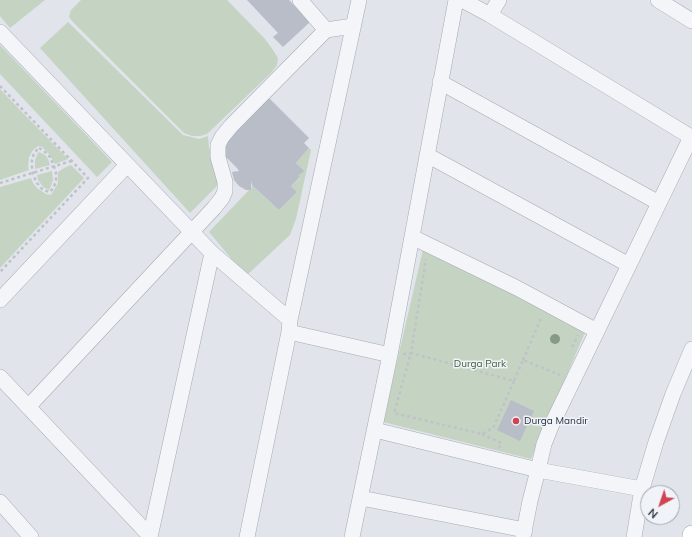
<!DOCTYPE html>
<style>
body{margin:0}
#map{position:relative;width:692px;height:537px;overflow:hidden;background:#e1e4ea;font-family:Mulish,sans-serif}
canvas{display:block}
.north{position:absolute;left:640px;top:485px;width:40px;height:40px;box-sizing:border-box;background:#f0f3f7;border:1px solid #a0a5af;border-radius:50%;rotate:220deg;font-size:11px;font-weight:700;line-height:16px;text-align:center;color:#293042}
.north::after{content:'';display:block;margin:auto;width:14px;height:18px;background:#d04451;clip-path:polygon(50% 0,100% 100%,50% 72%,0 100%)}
</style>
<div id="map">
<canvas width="692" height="537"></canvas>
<div class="north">N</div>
</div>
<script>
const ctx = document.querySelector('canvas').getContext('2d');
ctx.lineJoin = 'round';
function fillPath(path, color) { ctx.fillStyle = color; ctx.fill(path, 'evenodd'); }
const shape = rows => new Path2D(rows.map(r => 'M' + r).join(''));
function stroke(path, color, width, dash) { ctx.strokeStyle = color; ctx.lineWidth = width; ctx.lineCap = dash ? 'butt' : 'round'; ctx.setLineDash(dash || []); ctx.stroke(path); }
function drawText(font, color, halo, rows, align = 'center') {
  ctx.font = font + ' Mulish,sans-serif'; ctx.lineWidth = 3; ctx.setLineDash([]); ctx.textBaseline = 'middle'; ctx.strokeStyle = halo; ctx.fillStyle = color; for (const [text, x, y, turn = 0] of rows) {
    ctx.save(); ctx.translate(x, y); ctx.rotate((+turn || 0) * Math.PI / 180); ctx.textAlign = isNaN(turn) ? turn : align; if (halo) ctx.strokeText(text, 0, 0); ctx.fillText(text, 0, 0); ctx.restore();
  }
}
fillPath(shape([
 [0,0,45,0,10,28,0,16],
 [81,0,227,0,265,39,273,50,278,58,277,65,272,72,207,134,200,136,192,136,184,133,73,22,69,17,71,10],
 [68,22,183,135,199,139,208,136,209,148,214,157,219,184,190,213,40,48],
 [0,45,112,162,97,177,0,74],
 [0,89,19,109,68,159,55,164,49,154,42,147,38,146,33,150,29,157,28,166,29,170,0,180],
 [309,148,311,150,296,219,290,235,246,276,209,232,249,190,251,190,252,185,279,210,297,192,291,186,300,178,298,176,303,171,296,163],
 [39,152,45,155,48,159,50,165,35,169,35,160,38,153],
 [71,165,84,178,0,268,0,187,31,178,33,183,37,188,46,194,51,195,58,183,58,172,64,168],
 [52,171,53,180,51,186,49,190,43,187,38,180,37,175],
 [424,245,586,330,531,459,383,422]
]), '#c5d4c2');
fillPath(shape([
 [247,0,289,0,310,22,283,47,273,37,278,33],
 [269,98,309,138,304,143,309,148,296,163,304,171,298,176,300,177,291,186,297,192,279,210,252,185,251,181,251,190,246,190,239,186,234,180,232,172,239,171,237,168,219,150],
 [511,400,534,411,520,441,497,430]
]), '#b8bdc7');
const minor = shape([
 [300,0,326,30],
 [462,0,490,15,499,0],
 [658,0,692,21],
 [490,15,691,137,552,424,544,444,538,470,530,501,523,537],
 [0,32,212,253],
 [440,82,659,203],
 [427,155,629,265],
 [412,237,517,288,597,331],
 [0,300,127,165],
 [289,332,390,355],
 [0,377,150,536],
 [28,407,214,208,222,198,225,191,225,182,218,157,218,145,222,137,231,126,326,30,353,26],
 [375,430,538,470,642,489],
 [361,498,525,530],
 [0,502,31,537],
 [150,537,212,253,290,320],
 [247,537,289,332,290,320,359,0],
 [352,537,390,355,456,0],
 [634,537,642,489,656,442,673,394,692,349]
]);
const major = shape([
 [692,537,692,535]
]);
stroke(minor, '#a6aab4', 16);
stroke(major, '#a0a7b6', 20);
stroke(shape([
 [0,86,88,178,0,272],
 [39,148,44,151,50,157,54,166,56,173,56,180,54,187,50,192,43,190,36,182,33,173,32,167,32,160,34,153,39,148],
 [0,183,71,161],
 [572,347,578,335],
 [403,354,411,353,426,259],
 [523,360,542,316],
 [514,381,493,428,482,434,394,413,411,353,514,381,523,360,560,375],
 [482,434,501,443,499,448]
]), '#bfc2c9', 2.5, [3, 3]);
stroke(minor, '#f4f5f8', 15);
stroke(major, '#fff', 19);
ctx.fillStyle = '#869a87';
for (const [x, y] of [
 [555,339]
]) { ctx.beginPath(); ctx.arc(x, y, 5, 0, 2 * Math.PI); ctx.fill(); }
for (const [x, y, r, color] of [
 [516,421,4,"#d04451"]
]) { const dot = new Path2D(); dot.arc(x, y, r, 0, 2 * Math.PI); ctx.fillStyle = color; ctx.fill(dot); stroke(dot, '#f0f3f7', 1.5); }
drawText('10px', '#3b5e36', '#f0f3f7', [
 ["Durga Park",480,364]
]);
drawText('10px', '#293042', '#f0f3f7', [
 ["Durga Mandir",524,421]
], 'left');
</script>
